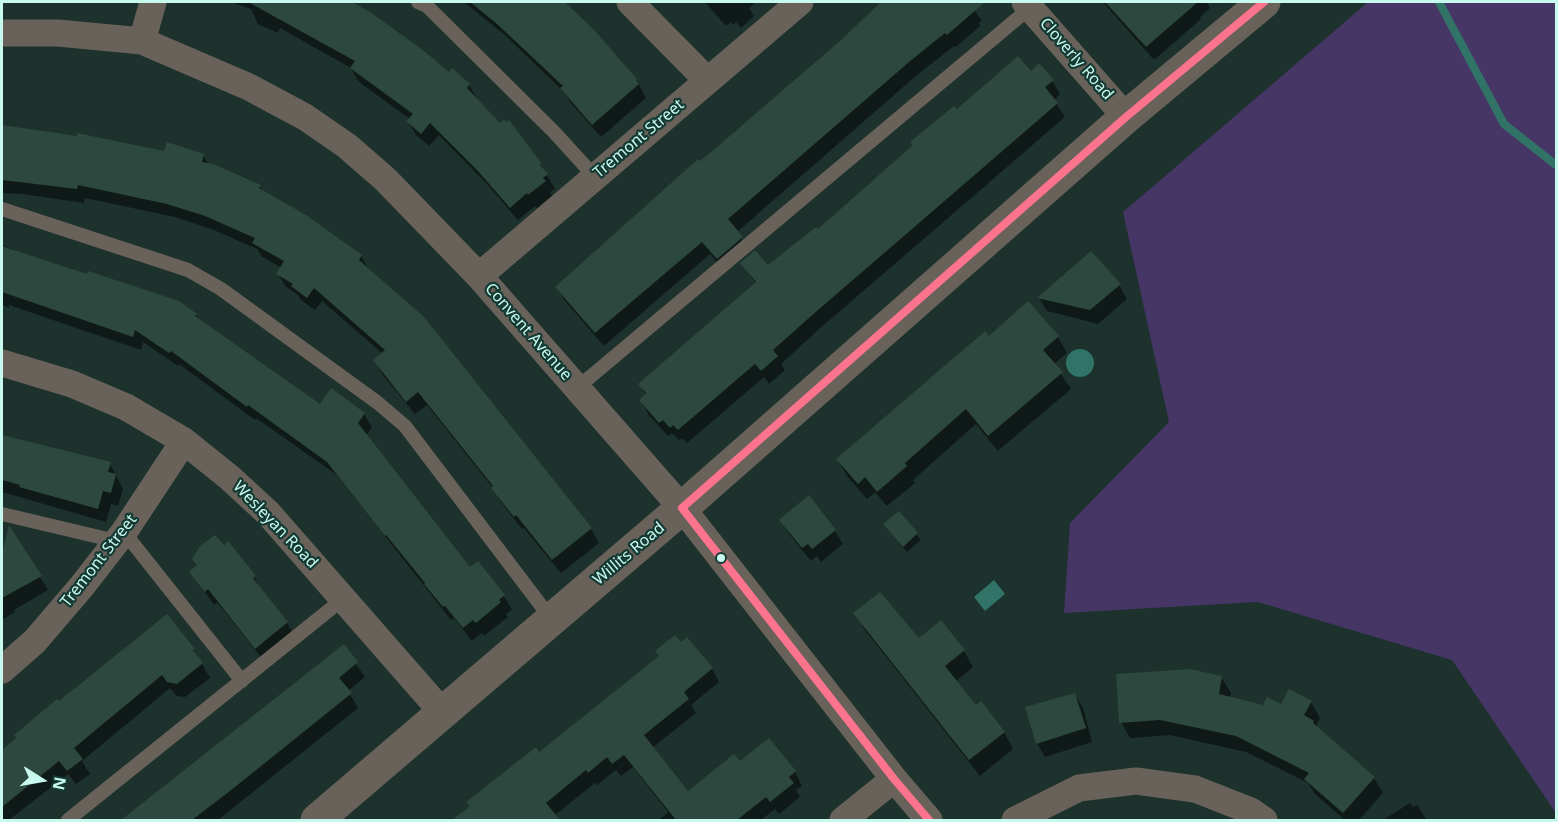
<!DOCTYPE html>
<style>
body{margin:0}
#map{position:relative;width:1558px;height:822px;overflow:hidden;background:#1d312d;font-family:"Noto Sans",sans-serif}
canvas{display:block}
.frame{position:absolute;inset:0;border:3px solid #c7f9ee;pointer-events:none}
.north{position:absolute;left:12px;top:750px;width:60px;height:60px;-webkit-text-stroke:4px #153933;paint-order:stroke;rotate:101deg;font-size:16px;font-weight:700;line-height:24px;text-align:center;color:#c7f9ee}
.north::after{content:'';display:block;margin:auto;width:21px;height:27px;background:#c7f9ee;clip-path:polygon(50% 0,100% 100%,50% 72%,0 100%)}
</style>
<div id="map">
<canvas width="1558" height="822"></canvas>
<div class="frame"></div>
<div class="north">N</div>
</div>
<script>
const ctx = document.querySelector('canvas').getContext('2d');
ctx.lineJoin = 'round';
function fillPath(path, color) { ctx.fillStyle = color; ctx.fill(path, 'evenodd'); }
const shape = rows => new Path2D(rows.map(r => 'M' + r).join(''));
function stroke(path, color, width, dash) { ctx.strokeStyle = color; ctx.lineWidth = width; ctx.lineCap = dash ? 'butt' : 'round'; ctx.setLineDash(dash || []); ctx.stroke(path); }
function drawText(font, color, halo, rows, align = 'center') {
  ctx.font = font + ' "Noto Sans",sans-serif'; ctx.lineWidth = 4.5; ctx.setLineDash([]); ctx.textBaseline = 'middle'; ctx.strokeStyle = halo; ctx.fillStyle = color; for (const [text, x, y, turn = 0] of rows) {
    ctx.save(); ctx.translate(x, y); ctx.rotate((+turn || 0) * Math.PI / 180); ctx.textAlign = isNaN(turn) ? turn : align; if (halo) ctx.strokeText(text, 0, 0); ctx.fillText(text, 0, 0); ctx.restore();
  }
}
fillPath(shape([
 [1368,2,1556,2,1556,813,1452,660,1258,602,1064,613,1070,523,1169,422,1123,212]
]), '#463665');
fillPath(shape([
 '1066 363a14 14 0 1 1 28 0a14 14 0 1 1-28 0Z',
 [994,580,1005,594,985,611,974,597]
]), '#317367');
fillPath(shape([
 [230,2,349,2,370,13,449,74,469,85,477,99,476,100,500,125,509,123,541,165,555,189,550,192,552,196,537,208,535,206,518,220,488,185,439,135,429,146,416,135,408,121,410,119,359,82,351,68,280,28,278,33,258,24,251,9],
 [464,2,563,2,594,32,636,79,646,98,601,137,570,102,564,92,506,36],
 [705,2,756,2,749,8,754,16,741,28,736,22,733,25,731,22,726,26],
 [888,2,969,2,982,21,979,23,980,26,956,47,954,46,917,75,737,232,750,251,725,272,710,254,604,346,565,301,557,287],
 [1103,2,1207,2,1210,8,1200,17,1201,19,1154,60],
 [1030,73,1052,81,1060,94,1054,100,1065,117,817,331,781,364,785,370,769,384,764,377,687,443,682,438,679,440,672,433,668,436,648,414,641,400,646,396,640,384,756,284,742,263,767,267,818,231,956,111],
 [2,128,165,153,203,155,208,164,260,186,263,192,305,216,361,256,369,270,423,318,591,529,599,543,561,573,524,528,522,529,501,502,493,488,427,405,415,414,382,374,375,360,383,354,322,301,315,310,301,300,298,295,286,287,278,274,282,268,262,257,257,249,214,230,175,217,85,198,84,203,23,194,2,193],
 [2,245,15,250,16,252,196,315,199,320,321,406,364,414,372,427,366,436,470,569,504,596,512,610,506,614,508,617,484,636,482,633,472,641,454,618,451,620,337,475,256,418,255,420,179,364,178,366,143,342,141,350,9,305,9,308,2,305],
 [1119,285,1127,299,1098,324,1047,311,1039,298],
 [1028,303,1058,337,1067,353,1054,364,1071,389,998,451,976,424,913,480,915,483,887,506,875,492,867,499,847,476,838,460,989,338],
 [2,437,110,464,123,489,118,506,111,504,106,522,2,492],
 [899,513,921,540,907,552,885,525],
 [781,520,835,531,843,544,821,562,817,556,811,561,789,534],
 [16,538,48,590,14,610,15,612,2,620,2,548],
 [191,572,254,576,261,591,287,623,295,637,264,661,217,602,214,605],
 [855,613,919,640,964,651,973,667,955,682,976,707,1004,732,1013,749,980,776,865,630],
 [166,616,194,650,210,678,185,697,177,696,170,688,82,761,90,774,76,784,68,774,9,820,2,820,2,752],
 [681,644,712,669,719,682,691,705,696,713,652,748,688,793,740,763,769,740,795,772,802,786,796,790,800,797,779,814,775,809,761,820,659,820,668,812,633,767,621,776,616,770,597,785,595,783,555,815,559,820,452,820],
 [343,646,365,677,348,691,358,708,218,820,125,820],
 [1221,677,1231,693,1230,698,1264,707,1311,702,1320,718,1316,726,1374,778,1383,793,1359,820,1345,820,1315,794,1308,783,1246,752,1170,735,1130,738,1121,722],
 [1075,695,1083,708,1092,742,1045,757,1037,743],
 [1410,803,1413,807,1417,805,1427,820,1383,820]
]), '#0007');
stroke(shape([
 [1439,2,1504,124,1556,165]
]), '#317367', 8);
fillPath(shape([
 [248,2,352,2,370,12,423,50,449,72,452,68,470,84,467,88,500,123,504,119,507,122,509,120,542,164,540,165,548,174,543,178,546,181,528,195,527,193,510,208,478,171,430,123,421,134,406,121,413,114,350,68,355,61],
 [470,2,565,2,595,31,637,79,636,80,639,84,592,125,560,88,563,86,496,23],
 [881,2,985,2,947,35,945,33,909,62,728,219,743,237,717,259,702,242,595,333,555,287,698,159,700,161,717,147,841,40],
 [1105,2,1198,2,1146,47],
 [1018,56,1031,71,1039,63,1054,80,1045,87,1058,103,810,317,773,350,778,356,761,371,755,364,678,430,673,425,670,428,663,420,659,423,639,400,646,393,638,384,756,282,740,263,755,250,768,265,816,227,818,229,913,145,910,142,954,106,957,109],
 [2,125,77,136,77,133,164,151,167,142,204,154,202,162,213,164,261,185,259,188,306,215,362,255,359,260,424,317,592,528,552,560,516,515,514,517,491,488,493,486,418,392,406,402,373,360,385,350,314,288,307,298,291,286,293,284,276,274,284,261,252,243,255,238,205,216,167,204,78,185,77,189,2,180],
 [2,246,87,274,88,271,179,301,197,314,195,316,320,404,331,388,365,413,358,423,470,567,478,561,505,595,499,600,501,602,476,623,473,620,463,628,445,606,443,607,424,584,425,583,386,535,385,536,327,462,248,405,247,407,171,351,169,353,135,330,133,337,2,292],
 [1091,251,1121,284,1090,310,1037,298],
 [1028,301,1059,336,1043,350,1063,372,988,436,966,409,905,463,907,466,877,492,865,477,858,484,836,459,985,331,989,336],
 [2,435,111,462,108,472,116,474,111,493,103,491,98,509,19,487,20,485,2,480],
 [809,495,836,530,812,549,808,544,802,548,779,520],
 [899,511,918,533,903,547,883,524],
 [9,525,42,576,2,598,2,553],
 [215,535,224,545,228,541,256,576,253,578,288,622,255,649,208,589,205,592,189,572,197,565,192,559,200,546],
 [880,592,919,638,941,620,965,650,945,666,976,705,981,701,1005,732,969,760,853,613],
 [167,614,195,649,193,650,203,663,177,684,167,682,162,675,74,748,83,759,67,771,59,761,2,807,2,750,16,738,14,735,57,699,59,701],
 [675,635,681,642,687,637,713,668,684,692,689,699,644,735,688,791,734,754,740,761,769,738,796,771,789,777,794,783,770,802,766,797,737,820,676,820,624,755,612,764,607,757,588,773,586,770,546,803,560,820,452,820,470,806,466,802,536,747,539,752,659,656,655,651],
 [344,644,358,662,339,678,352,693,230,791,192,820,121,820],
 [1190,669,1222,676,1219,694,1263,705,1267,697,1281,704,1289,689,1312,701,1304,715,1314,721,1313,723,1375,777,1343,813,1304,779,1309,773,1236,736,1160,720,1119,723,1116,674],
 [1075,693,1086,728,1036,744,1025,707]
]), '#2d483f');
stroke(shape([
 [418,2,427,6,554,132,595,177],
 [2,209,188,270,221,289,378,403,405,426,552,620],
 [577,388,1031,7],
 [2,514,116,541],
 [124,532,242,681],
 [68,820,343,599]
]), '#69625a', 14);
stroke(shape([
 [630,2,707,80],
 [1025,2,1126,117],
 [2,33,58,33,142,41,249,87,305,117,347,146,385,179,479,276,682,508,894,779,929,820],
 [142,41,153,2],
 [479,276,800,2],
 [2,363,72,384,126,407,184,441,230,478,268,513,443,713],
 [2,670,35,641,82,586,124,532,184,441],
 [843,820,894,779],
 [1015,820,1079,788,1136,781,1195,789,1251,811,1264,820]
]), '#69625a', 27);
stroke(shape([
 [317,820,682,508,1126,117,1264,2]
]), '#69625a', 33);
stroke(shape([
 [682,508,1126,117,1264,2],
 [682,508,894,779,929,820]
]), '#fc738d', 8);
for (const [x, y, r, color] of [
 [721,558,5,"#c7f9ee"]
]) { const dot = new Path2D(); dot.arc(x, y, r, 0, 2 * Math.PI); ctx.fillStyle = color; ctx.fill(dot); stroke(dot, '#153933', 2); }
drawText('16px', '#c7f9ee', '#153933', [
 ["Cloverly Road",1076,59,49],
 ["Tremont Street",639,139,-40],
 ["Convent Avenue",528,332,49],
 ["Wesleyan Road",275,525,46],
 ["Willits Road",629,554,-40],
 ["Tremont Street",99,561,-52]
]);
</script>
